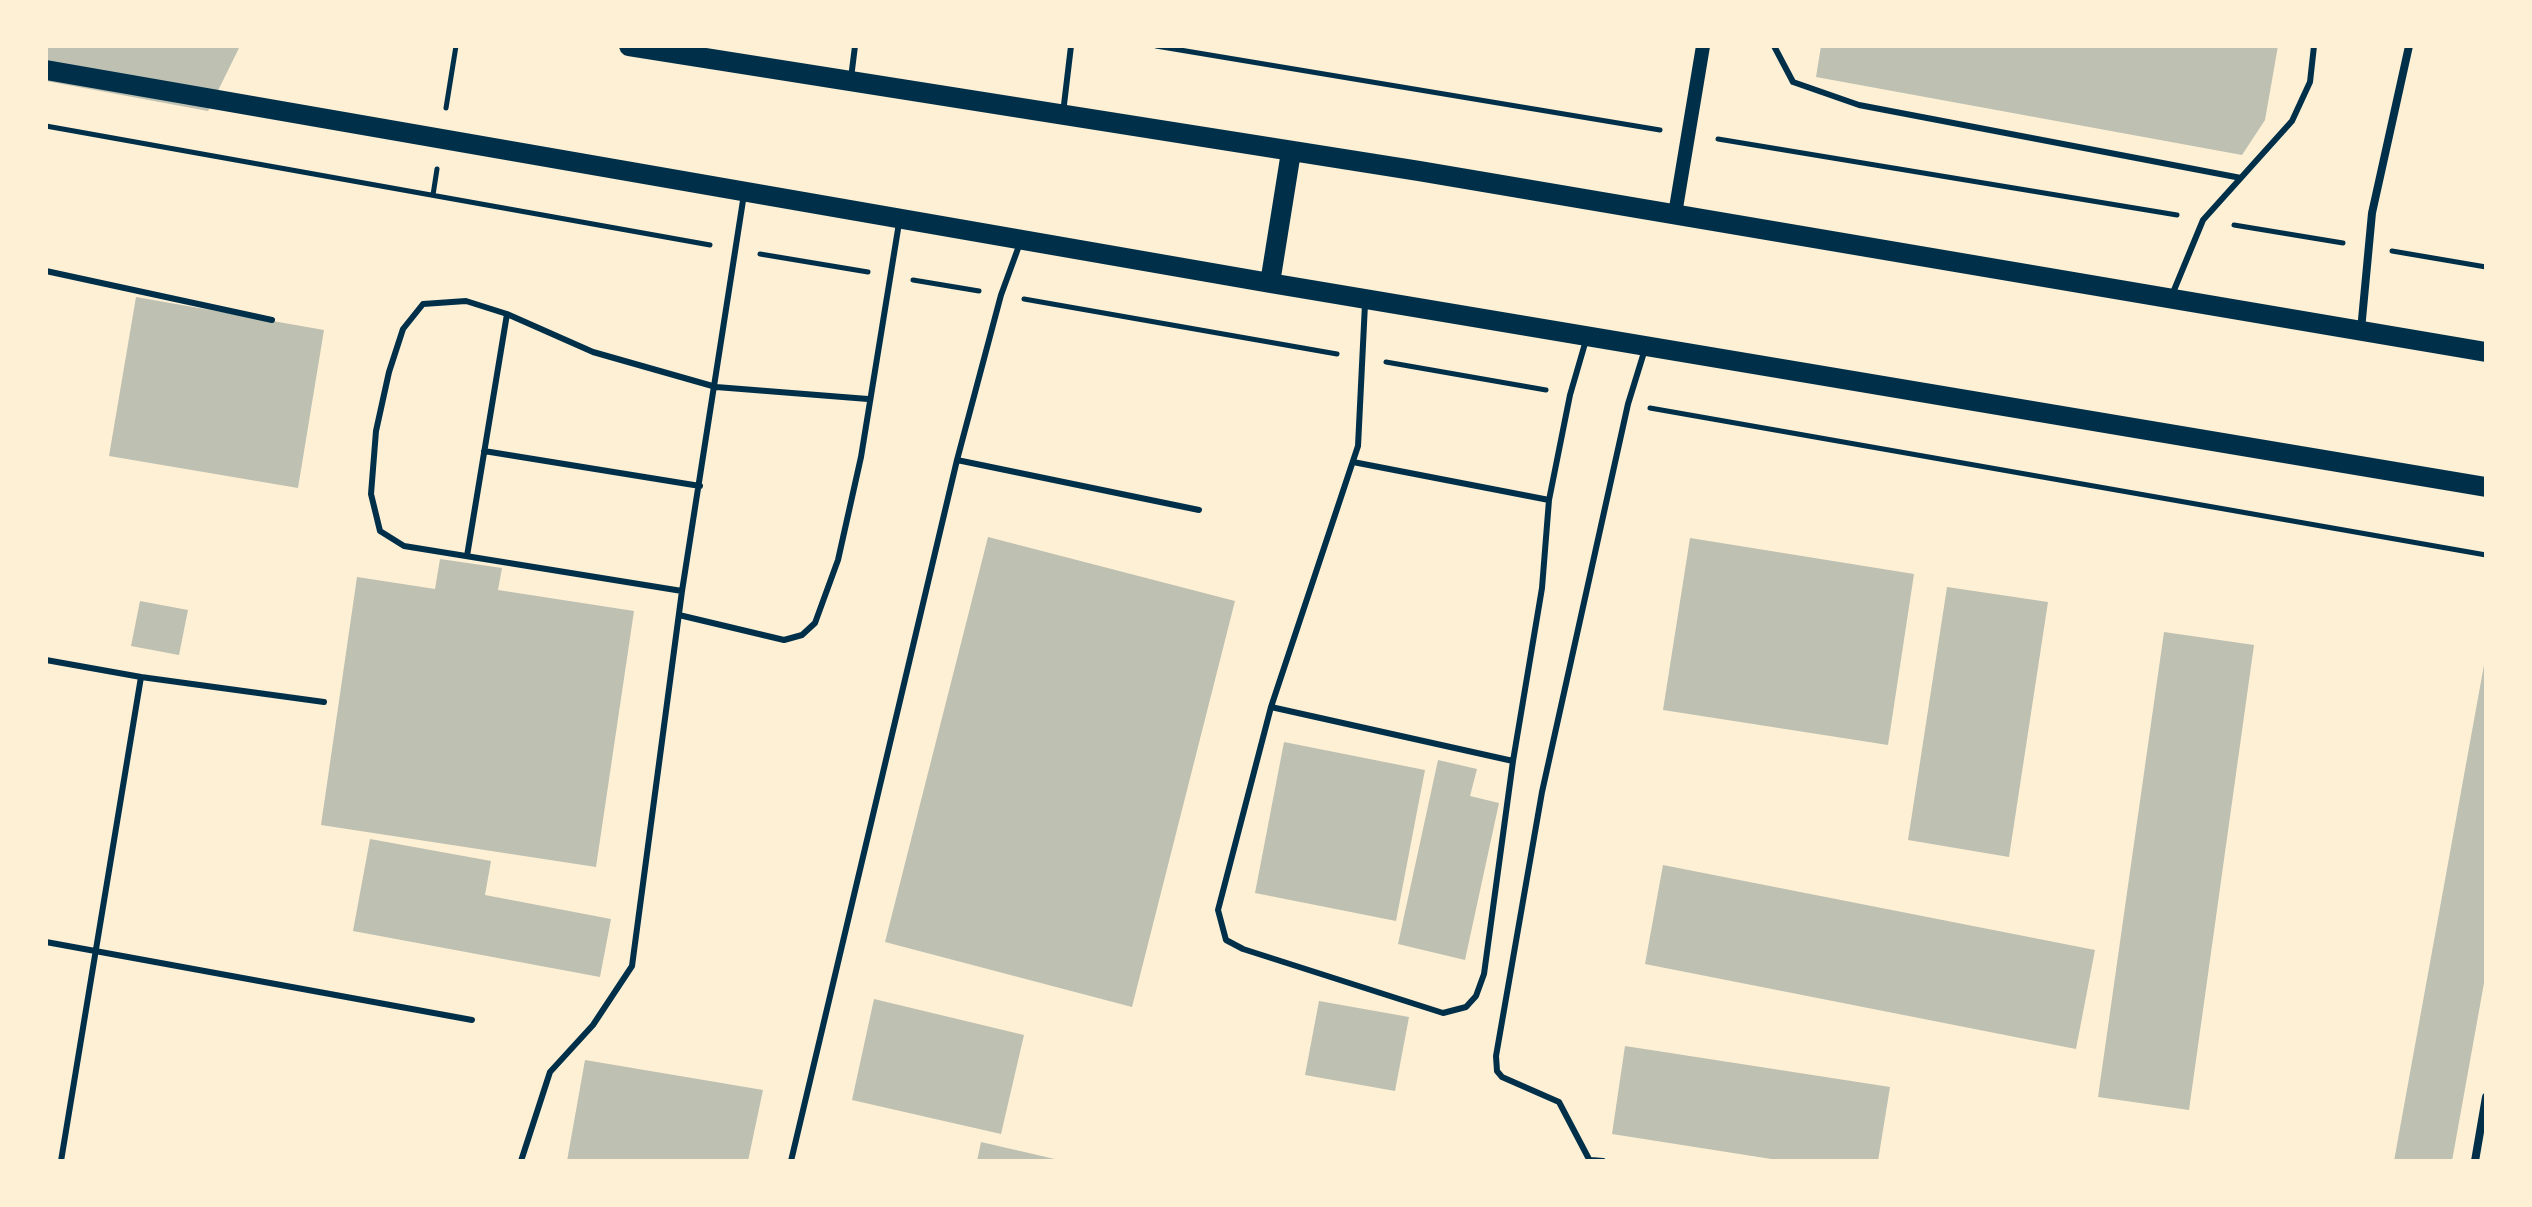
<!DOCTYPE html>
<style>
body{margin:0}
#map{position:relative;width:2532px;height:1207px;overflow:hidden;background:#fdf0d5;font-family:"Open Sans",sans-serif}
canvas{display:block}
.frame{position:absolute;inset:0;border:48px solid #fdf0d5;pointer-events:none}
</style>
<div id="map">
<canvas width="2532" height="1207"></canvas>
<div class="frame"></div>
</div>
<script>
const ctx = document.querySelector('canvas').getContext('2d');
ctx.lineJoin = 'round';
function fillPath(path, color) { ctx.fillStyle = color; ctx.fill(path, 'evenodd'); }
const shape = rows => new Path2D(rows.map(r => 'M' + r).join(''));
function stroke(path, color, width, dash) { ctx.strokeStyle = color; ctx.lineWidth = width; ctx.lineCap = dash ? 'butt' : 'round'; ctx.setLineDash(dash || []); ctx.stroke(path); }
fillPath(shape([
 [46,46,240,46,208,111,46,81],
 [1821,46,2278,46,2265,120,2242,155,1816,77],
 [136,297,324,330,298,488,109,456],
 [988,537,1235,601,1132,1007,885,942],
 [1690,538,1914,574,1888,745,1663,710],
 [440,559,502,568,498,590,634,611,596,867,321,825,357,577,435,589],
 [1947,587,2048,602,2009,857,1908,840],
 [140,601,188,610,179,655,131,646],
 [2164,632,2254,645,2189,1110,2098,1097],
 [2484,665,2486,972,2452,1161,2394,1161],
 [1284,742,1425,770,1396,921,1255,893],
 [1438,760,1477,769,1470,796,1499,803,1465,960,1398,944],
 [370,839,491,861,485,895,611,919,600,977,353,931],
 [1663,865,2095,950,2076,1049,1645,964],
 [874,999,1024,1035,1001,1134,852,1100],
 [1319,1001,1409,1017,1395,1091,1305,1075],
 [1625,1046,1890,1087,1878,1161,1784,1161,1612,1134],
 [585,1060,763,1090,748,1161,567,1161],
 [981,1142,1059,1160,1059,1161,977,1161]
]), '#bec0b2');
stroke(shape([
 [1156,46,1660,130],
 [446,108,456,46],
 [46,126,710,245],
 [1718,139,2177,215],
 [433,195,437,169],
 [2234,225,2343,243],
 [2392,251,2486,267],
 [760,254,868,272],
 [913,280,979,291],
 [1024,299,1337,354],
 [1386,362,1546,390],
 [1650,408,2486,555]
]), '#003049', 5);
stroke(shape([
 [1774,46,1793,82,1859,105,2241,178],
 [851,78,855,46],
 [1063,113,1071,46],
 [46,271,272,320],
 [2172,295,2203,220,2292,121,2310,82,2314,46],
 [1365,304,1358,446,1271,707,1218,910,1226,940,1243,949,1443,1013,1466,1007,1476,996,1484,974,1513,761,1542,588,1549,500,1570,395,1586,340],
 [484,451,700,486],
 [957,460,1199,510],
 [1353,462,1549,500],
 [467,556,507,314],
 [682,591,404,546,380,531,371,494,376,431,389,372,403,329,423,304,466,301,507,314,593,352,716,387,868,399],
 [679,615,784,640,802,635,815,623,838,560,861,457,899,223],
 [46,660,141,677,61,1161],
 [141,677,324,702],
 [1271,707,1513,761],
 [46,942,472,1020],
 [1591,1160,1603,1161],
 [521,1161,550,1072,593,1025,632,966,682,591,744,194],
 [791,1161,957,460,1001,295,1020,243],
 [1590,1161,1559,1102,1502,1077,1497,1071,1496,1056,1542,792,1628,404,1645,349]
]), '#003049', 6);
stroke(shape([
 [2361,330,2372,213,2409,46],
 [2475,1161,2486,1097]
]), '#003049', 8);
stroke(shape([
 [1675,214,1703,46]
]), '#003049', 14);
stroke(shape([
 [629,46,1419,171,2486,352],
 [46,70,1270,283,2486,487],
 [1270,283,1291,152]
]), '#003049', 20);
</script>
